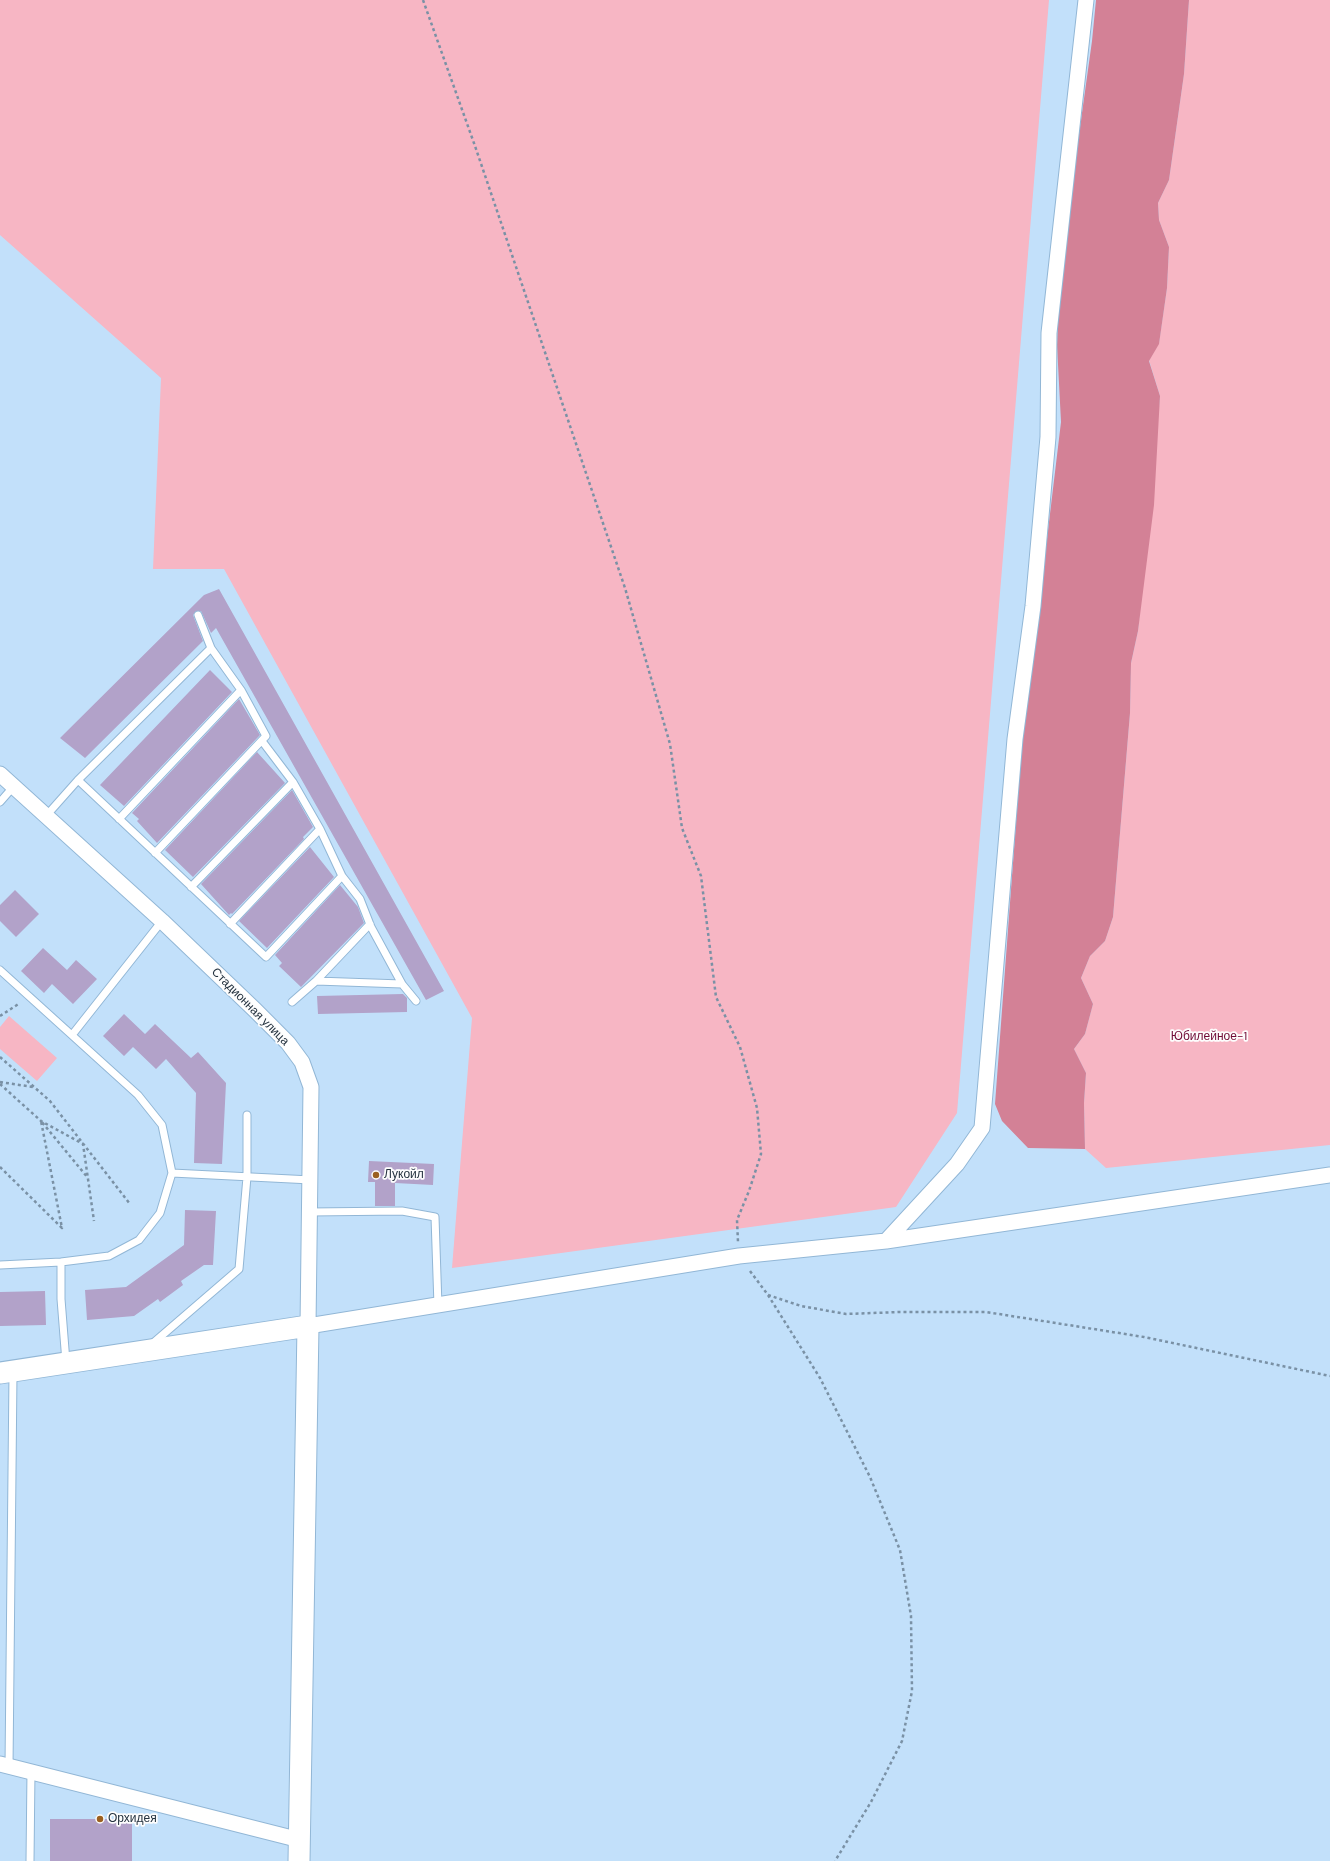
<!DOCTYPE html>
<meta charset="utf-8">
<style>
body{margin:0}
canvas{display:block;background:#c2e0fa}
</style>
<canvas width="1330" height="1861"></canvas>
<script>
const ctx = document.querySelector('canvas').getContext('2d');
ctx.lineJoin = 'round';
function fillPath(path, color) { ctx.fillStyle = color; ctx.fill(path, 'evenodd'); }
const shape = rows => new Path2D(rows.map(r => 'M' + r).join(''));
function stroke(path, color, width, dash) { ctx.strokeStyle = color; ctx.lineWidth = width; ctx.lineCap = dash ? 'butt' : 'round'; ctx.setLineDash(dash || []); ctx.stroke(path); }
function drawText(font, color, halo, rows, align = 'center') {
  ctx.font = font + ' "DM Sans",sans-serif'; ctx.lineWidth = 3.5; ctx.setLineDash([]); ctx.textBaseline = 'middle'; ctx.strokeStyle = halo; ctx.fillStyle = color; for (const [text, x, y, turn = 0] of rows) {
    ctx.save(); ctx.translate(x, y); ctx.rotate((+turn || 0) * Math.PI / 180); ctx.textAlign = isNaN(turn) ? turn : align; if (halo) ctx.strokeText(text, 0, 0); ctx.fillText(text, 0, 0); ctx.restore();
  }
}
fillPath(shape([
 [0,0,1049,0,957,1113,896,1207,452,1268,472,1018,224,569,153,569,161,378,0,235],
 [1189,0,1330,0,1330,1145,1106,1168,1085,1149,1084,1103,1086,1073,1074,1049,1085,1034,1093,1004,1081,978,1090,956,1105,941,1113,917,1130,713,1131,663,1138,631,1160,396,1149,360,1159,343,1167,288,1169,247,1159,220,1158,203,1169,180,1184,74],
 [9,1016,57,1058,37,1081,0,1049,0,1027]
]), '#f7b6c4');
fillPath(shape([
 [1096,0,1189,0,1184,74,1169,180,1158,203,1159,220,1169,247,1167,288,1159,344,1149,361,1160,396,1154,505,1138,631,1131,663,1130,713,1113,917,1105,941,1090,956,1081,978,1093,1004,1085,1034,1074,1049,1086,1073,1084,1103,1085,1149,1028,1148,1002,1121,995,1104,1024,715,1032,664,1061,422,1057,345,1060,271,1092,41]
]), '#d38196');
fillPath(shape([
 [219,589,444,991,426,1000,216,628,211,633,201,611,196,611,193,615,203,641,85,758,60,738,204,595],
 [210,670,232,692,124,806,100,785],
 [239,699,260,735,157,843,137,821,139,819,132,813],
 [257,752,285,783,193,877,165,850],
 [292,790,313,827,303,837,304,839,232,914,231,913,229,915,201,884],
 [310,847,334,877,267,948,239,921],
 [340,885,358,907,364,923,301,987,279,966,282,963,275,955],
 [15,890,39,914,16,937,0,921,0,905],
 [43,948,67,970,76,960,97,979,73,1004,52,984,44,993,21,971],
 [403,994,407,998,407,1012,318,1014,317,996],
 [124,1014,145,1034,155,1024,191,1058,198,1052,226,1083,222,1164,194,1163,196,1093,166,1059,156,1069,133,1047,124,1056,103,1036],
 [369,1161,434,1164,433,1185,395,1183,395,1206,375,1206,375,1182,368,1182],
 [185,1210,216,1211,213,1265,204,1265,181,1281,183,1285,160,1302,158,1299,134,1316,87,1320,85,1290,126,1287,184,1245],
 [45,1291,46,1325,0,1326,0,1292],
 [50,1819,132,1819,132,1861,50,1861]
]), '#b2a2c9');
const lane = shape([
 [198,615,211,648],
 [262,741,293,782,320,829,342,876],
 [78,780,266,957,342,876,360,899,371,927,402,984,316,981,370,924],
 [0,802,14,786],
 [46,816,78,780,211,648,241,690,119,819],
 [155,853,266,736,241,690],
 [191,887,293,782],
 [230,924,320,829],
 [0,970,138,1095,162,1125,172,1173,160,1213,139,1240,109,1256,61,1262,0,1265],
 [402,984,416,1001],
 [292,1002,316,981],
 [72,1035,162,921],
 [172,1173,311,1180],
 [310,1212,402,1211,435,1217,438,1306],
 [61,1262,61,1299,66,1362],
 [152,1344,239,1269,247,1177,247,1115],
 [9,1766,13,1373],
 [30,1861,31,1771]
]);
const street = shape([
 [0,774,162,921,255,1010,288,1043,302,1062,311,1087,308,1326,739,1256,886,1241,1330,1175],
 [886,1241,957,1164,982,1128,1015,739,1033,606,1048,437,1049,333,1086,0],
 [0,1764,300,1840]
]);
const secondary = shape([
 [0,1373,308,1326,299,1861]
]);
stroke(lane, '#92b7d6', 9);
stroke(street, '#92b7d6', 17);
stroke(secondary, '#92b7d6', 23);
stroke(shape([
 [423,0,475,146,625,588,670,744,682,828,701,876,716,997,740,1047,757,1108,761,1154,749,1191,737,1220,738,1242],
 [0,1016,20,1003],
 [0,1057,50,1101,130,1204],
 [0,1082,33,1087],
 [0,1084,41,1121,83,1144,94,1221],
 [0,1167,62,1228,41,1121,88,1178],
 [750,1271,768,1295,820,1378,870,1477,900,1550,911,1616,912,1691,902,1741,871,1802,835,1861],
 [768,1295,801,1306,846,1314,900,1312,986,1312,1144,1337,1330,1376]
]), '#7a91a5', 2.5, [3, 3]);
stroke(lane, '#fff', 7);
stroke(street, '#fff', 15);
stroke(secondary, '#fff', 21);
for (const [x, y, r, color] of [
 [376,1175,4,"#9b6020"],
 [100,1819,4,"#9b6020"]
]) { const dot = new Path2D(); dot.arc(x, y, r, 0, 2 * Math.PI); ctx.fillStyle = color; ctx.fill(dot); stroke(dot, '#fdfdfd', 1.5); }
drawText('12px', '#24323f', '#fdfdfd', [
 ["Стадионная улица",250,1007,45]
]);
drawText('12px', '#700b35', '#fdfdfd', [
 ["Юбилейное-1",1209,1037]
]);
drawText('12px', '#24323f', '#fdfdfd', [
 ["Лукойл",384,1175],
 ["Орхидея",108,1819]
], 'left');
</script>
